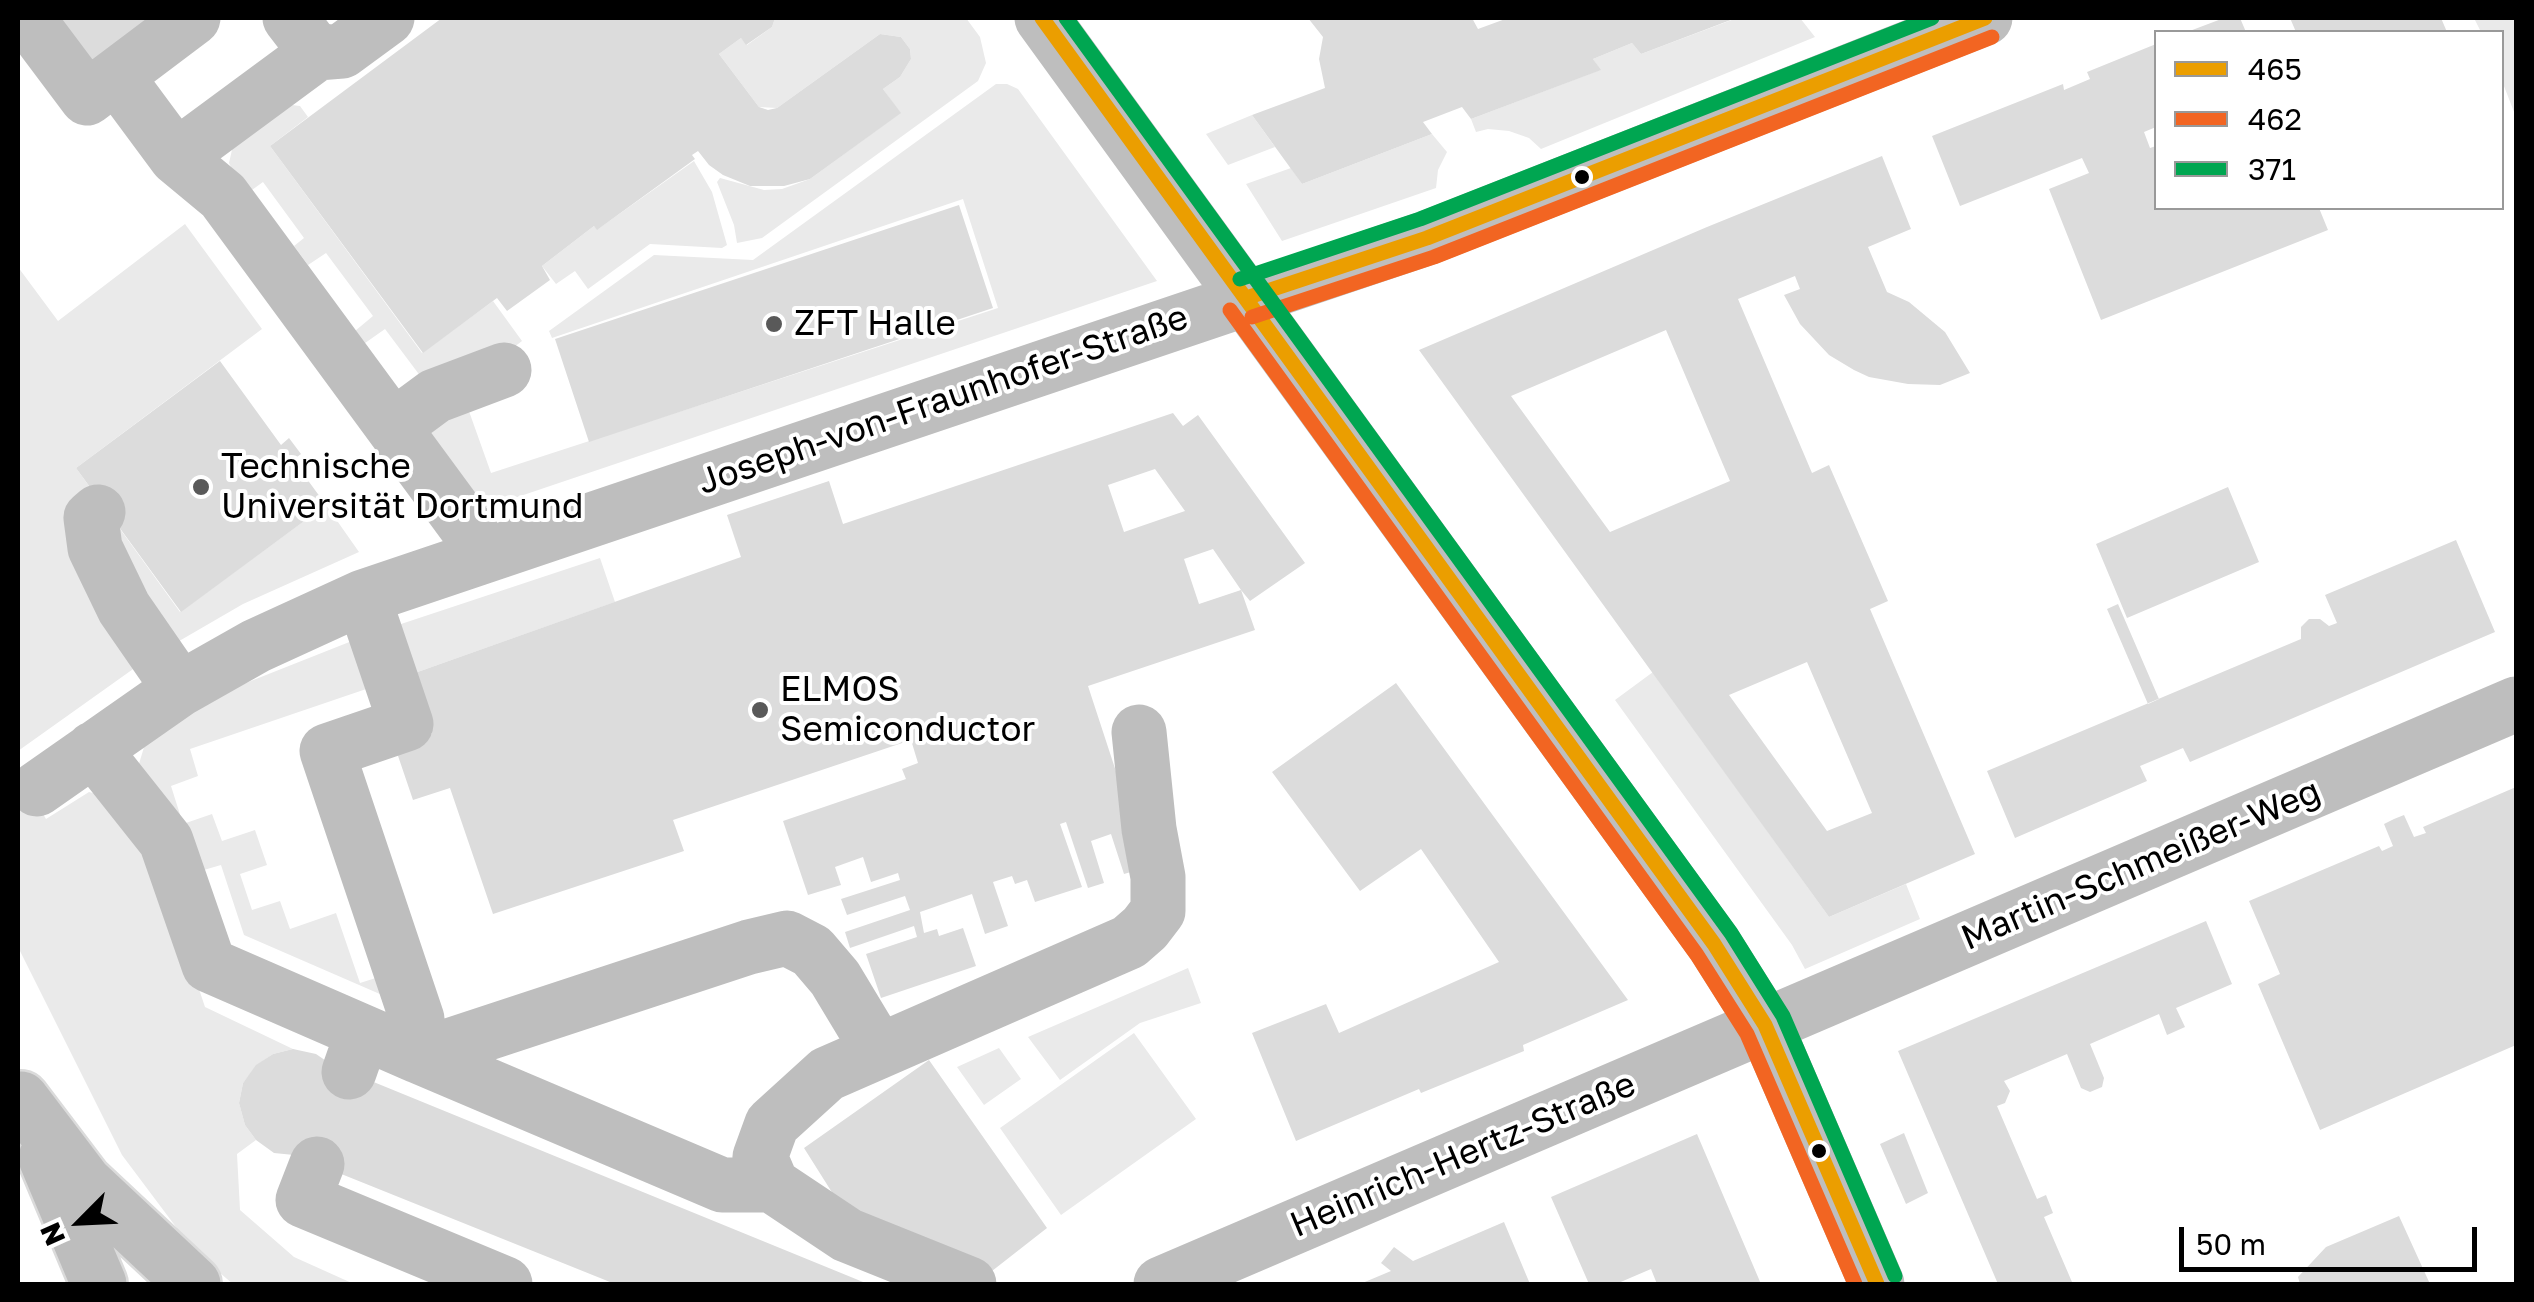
<!DOCTYPE html>
<meta charset="utf-8">
<style>
body{margin:0}
#map{position:relative;width:2534px;height:1302px;overflow:hidden;background:#fff;font-family:"Golos Text",sans-serif}
canvas{display:block}
.frame{position:absolute;inset:0;border:20px solid #000;pointer-events:none}
.legend{position:absolute;left:2154px;top:30px;width:350px;height:180px;box-sizing:border-box;background:#fff;border:2px solid #999;margin:0;padding:12px 18px;list-style:none;font-size:30px;color:#000}
.legend li{display:flex;align-items:center;gap:20px;height:50px}
.legend b{width:50px;border:2px solid #999}
.north{position:absolute;left:30px;top:1172px;width:100px;height:100px;-webkit-text-stroke:8px #fff;paint-order:stroke;rotate:246deg;font-size:28px;font-weight:700;line-height:40px;text-align:center;color:#000}
.north::after{content:'';display:block;margin:auto;width:35px;height:45px;background:#000;clip-path:polygon(50% 0,100% 100%,50% 72%,0 100%)}
.scale{position:absolute;left:2179px;top:1227px;width:298px;height:45px;box-sizing:border-box;border:5px solid #000;border-top:0;padding-left:12px;font-size:30px;line-height:35px;white-space:nowrap;color:#000;-webkit-text-stroke:8px #fff;paint-order:stroke}
</style>
<div id="map">
<canvas width="2534" height="1302"></canvas>
<div class="frame"></div>
<ul class="legend">
<li><b style="height:12px;background:#eb9e00"></b>465</li>
<li><b style="height:12px;background:#f26522"></b>462</li>
<li><b style="height:12px;background:#00a651"></b>371</li>
</ul>
<div class="north">N</div>
<div class="scale">50 m</div>
</div>
<script>
const ctx = document.querySelector('canvas').getContext('2d');
ctx.lineJoin = 'round';
function fillPath(path, color) { ctx.fillStyle = color; ctx.fill(path, 'evenodd'); }
const shape = rows => new Path2D(rows.map(r => 'M' + r).join(''));
function stroke(path, color, width, dash) { ctx.strokeStyle = color; ctx.lineWidth = width; ctx.lineCap = dash ? 'butt' : 'round'; ctx.setLineDash(dash || []); ctx.stroke(path); }
function drawText(font, color, halo, rows, align = 'center') {
  ctx.font = font + ' "Golos Text",sans-serif'; ctx.lineWidth = 8; ctx.setLineDash([]); ctx.textBaseline = 'middle'; ctx.strokeStyle = halo; ctx.fillStyle = color; for (const [text, x, y, turn = 0] of rows) {
    ctx.save(); ctx.translate(x, y); ctx.rotate((+turn || 0) * Math.PI / 180); ctx.textAlign = isNaN(turn) ? turn : align; if (halo) ctx.strokeText(text, 0, 0); ctx.fillText(text, 0, 0); ctx.restore();
  }
}
fillPath(shape([
 [775,18,966,18,980,37,986,63,978,81,762,238,737,243,734,225,717,182,720,178,764,190,782,189,810,179,900,113,883,89,900,77,911,59,910,49,901,37,880,34,777,108,759,107,719,54,741,38,747,45,772,27],
 [1737,18,1800,18,1815,37,1541,149,1529,138,1509,131,1488,129,1476,132,1471,119,1600,70,1593,59,1632,43,1641,54],
 [2474,18,2516,18,2516,117,2502,81,2502,32,2481,32],
 [996,84,1007,84,1018,89,1157,281,479,510,426,436,465,400,491,473,998,308,963,199,552,338,549,331,654,255,753,260],
 [284,104,300,106,308,117,270,146,422,353,493,301,522,341,505,354,424,381,385,329,358,348,349,336,373,316,326,253,308,265,294,246,304,238,263,182,245,195,229,163,234,141],
 [1252,115,1275,147,1228,165,1206,134],
 [1432,134,1447,152,1438,170,1436,188,1282,241,1246,184,1291,168,1302,184],
 [694,161,712,192,727,245,722,248,650,244,588,289,575,271,556,284,542,266,594,226,598,229],
 [185,224,262,329,76,468,180,612,326,505,359,552,243,604,143,662,18,751,18,267,58,321],
 [600,558,615,602,412,674,395,626],
 [362,637,378,685,190,749,198,776,171,786,183,824,212,814,222,841,255,830,267,865,240,874,252,910,280,901,290,929,336,913,360,983,382,976,389,998,244,935,221,865,190,874,138,767,145,744,213,696],
 [1653,672,1829,917,1906,884,1920,919,1805,969,1792,945,1615,700],
 [18,770,46,819,89,792,112,798,153,852,205,1007,293,1049,273,1054,257,1065,243,1083,239,1103,245,1125,256,1140,237,1154,240,1210,294,1257,354,1284,233,1284,194,1251,122,1155,18,947],
 [1188,968,1201,1003,1140,1023,1060,1080,1028,1037],
 [1134,1033,1196,1119,1061,1215,1000,1128],
 [999,1048,1021,1079,984,1105,957,1067]
]), '#eaeaea');
fillPath(shape([
 [65,18,150,18,87,64,57,23],
 [442,18,775,18,772,27,746,45,741,38,719,54,759,107,768,110,777,108,880,34,901,37,910,49,911,59,900,77,883,89,901,113,810,179,784,186,750,186,723,175,709,165,698,151,692,155,695,159,597,230,594,226,542,266,550,280,507,311,497,298,423,353,270,146],
 [1308,18,1472,18,1478,29,1508,18,1736,18,1641,54,1632,43,1593,59,1601,70,1471,119,1462,107,1423,122,1432,134,1302,184,1252,115,1325,88,1319,59,1323,37],
 [2224,18,2240,18,2246,32,2187,32],
 [2290,18,2441,18,2447,32,2296,32],
 [2156,44,2156,127,2144,132,2150,148,2156,146,2156,208,2319,208,2328,230,2101,320,2049,189,2089,173,2082,158,1960,206,1932,136,2063,84,2064,90,2090,79,2087,72],
 [1882,156,1911,229,1868,247,1887,292,1909,302,1945,332,1970,373,1940,385,1908,384,1869,377,1854,370,1829,355,1800,324,1784,295,1800,289,1795,276,1738,299,1812,473,1829,465,1888,601,1870,609,1975,854,1829,917,1419,350,1707,227],
 [1666,330,1730,481,1610,532,1511,396],
 [1807,662,1872,813,1827,831,1729,695],
 [959,205,993,308,589,442,555,339],
 [220,361,281,445,289,438,301,454,293,460,326,505,181,612,76,468],
 [1173,413,1183,426,1198,415,1305,563,1250,601,1241,590,1255,630,1088,686,1126,802,1141,869,1124,874,1111,834,1091,841,1104,883,1088,888,1066,822,1060,824,1082,887,1035,902,1027,880,1015,884,1012,876,993,882,1008,926,985,934,972,894,920,912,924,933,937,929,939,936,963,928,976,966,881,998,866,954,917,937,914,926,850,948,845,932,910,910,905,896,847,915,841,899,900,880,898,873,871,882,863,857,835,867,841,885,808,895,783,821,906,779,902,769,918,763,911,740,673,820,684,851,493,914,450,788,413,800,395,747,432,734,412,674,741,557,727,515,829,481,843,524],
 [1155,469,1185,511,1124,532,1108,485],
 [1213,549,1241,590,1199,604,1184,559],
 [2228,487,2259,562,2127,618,2096,544],
 [2456,540,2495,632,2190,762,2183,748,2140,766,2147,781,2015,838,1987,771,2301,639,2301,627,2309,619,2320,619,2329,626,2337,623,2325,595],
 [2118,604,2159,699,2148,704,2107,609],
 [1396,683,1628,1000,1523,1045,1524,1051,1421,1093,1419,1089,1296,1141,1252,1033,1326,1004,1339,1033,1499,962,1421,849,1360,891,1272,772],
 [2516,787,2516,1045,2320,1130,2258,984,2280,974,2249,901,2379,846,2382,851,2393,846,2384,824,2394,819,2404,815,2414,837,2426,833,2423,827],
 [2206,921,2232,984,2176,1008,2185,1027,2167,1035,2159,1014,2090,1044,2104,1078,2102,1087,2090,1092,2081,1088,2067,1054,2004,1081,2010,1091,2005,1103,1997,1106,2037,1199,2046,1195,2053,1213,2044,1217,2072,1282,1998,1284,1898,1051],
 [293,1049,316,1054,332,1065,868,1284,615,1284,294,1155,274,1153,256,1140,245,1125,239,1103,243,1083,256,1065,273,1054],
 [929,1060,1047,1228,992,1271,845,1213,804,1148],
 [1904,1133,1928,1193,1906,1204,1880,1144],
 [1697,1134,1761,1284,1657,1284,1651,1269,1616,1284,1589,1284,1551,1197],
 [2399,1216,2430,1284,2300,1284,2298,1277,2326,1247],
 [1504,1222,1530,1284,1360,1284,1391,1271,1381,1263,1394,1247,1413,1261]
]), '#dcdcdc');
const highway = shape([
 [21,1099,84,1182,193,1284],
 [46,1158,99,1284]
]);
stroke(highway, '#dbdbdb', 60);
stroke(shape([
 [27,18,87,98,116,76,176,157,223,196,487,555],
 [1042,18,1714,944,1765,1025,1877,1284],
 [317,53,342,51,387,18],
 [116,76,193,18],
 [176,157,317,53,290,18],
 [393,427,435,396,504,370],
 [98,512,91,518,95,548,124,608,180,689],
 [363,597,406,724,327,751,417,1019,418,1056,722,1185,772,1185],
 [93,749,166,841,209,965,363,1032,349,1072],
 [37,789,180,689,256,646,363,597,1427,238,1985,18],
 [363,1032,418,1056,749,947,787,938,812,951,835,978,879,1051],
 [317,1164,303,1200,505,1284],
 [969,1284,847,1235,772,1185,760,1157,772,1124,827,1074,1129,942,1145,928,1158,911,1158,877,1149,829,1139,732],
 [1161,1284,2516,704]
]), '#bebebe', 55);
stroke(highway, '#bdbdbd', 55);
stroke(shape([
 [1042,18,1714,944,1765,1025,1877,1284],
 [1246,298,1427,238,1985,18]
]), '#eb9e00', 15);
stroke(shape([
 [1230,310,1697,955,1747,1034,1855,1284],
 [1252,317,1434,257,1992,37]
]), '#f26522', 15);
stroke(shape([
 [1066,18,1731,933,1783,1016,1895,1276],
 [1240,279,1420,219,1932,18]
]), '#00a651', 15);
for (const [x, y, r, color] of [
 [1582,177,9,"#000"],
 [774,324,10,"#595959"],
 [201,487,10,"#595959"],
 [760,710,10,"#595959"],
 [1819,1151,9,"#000"]
]) { const dot = new Path2D(); dot.arc(x, y, r, 0, 2 * Math.PI); ctx.fillStyle = color; ctx.fill(dot); stroke(dot, '#fff', 4); }
drawText('35px', '#000', '#fff', [
 ["ZFT Halle",794,324],
 ["Technische",221,467],
 ["Universität Dortmund",221,507],
 ["ELMOS",780,690],
 ["Semiconductor",780,730]
], 'left');
drawText('35px', '#000', '#fff', [
 ["Joseph-von-Fraunhofer-Straße",943,400,-19],
 ["Martin-Schmeißer-Weg",2141,865,-23],
 ["Heinrich-Hertz-Straße",1463,1155,-23]
]);
</script>
